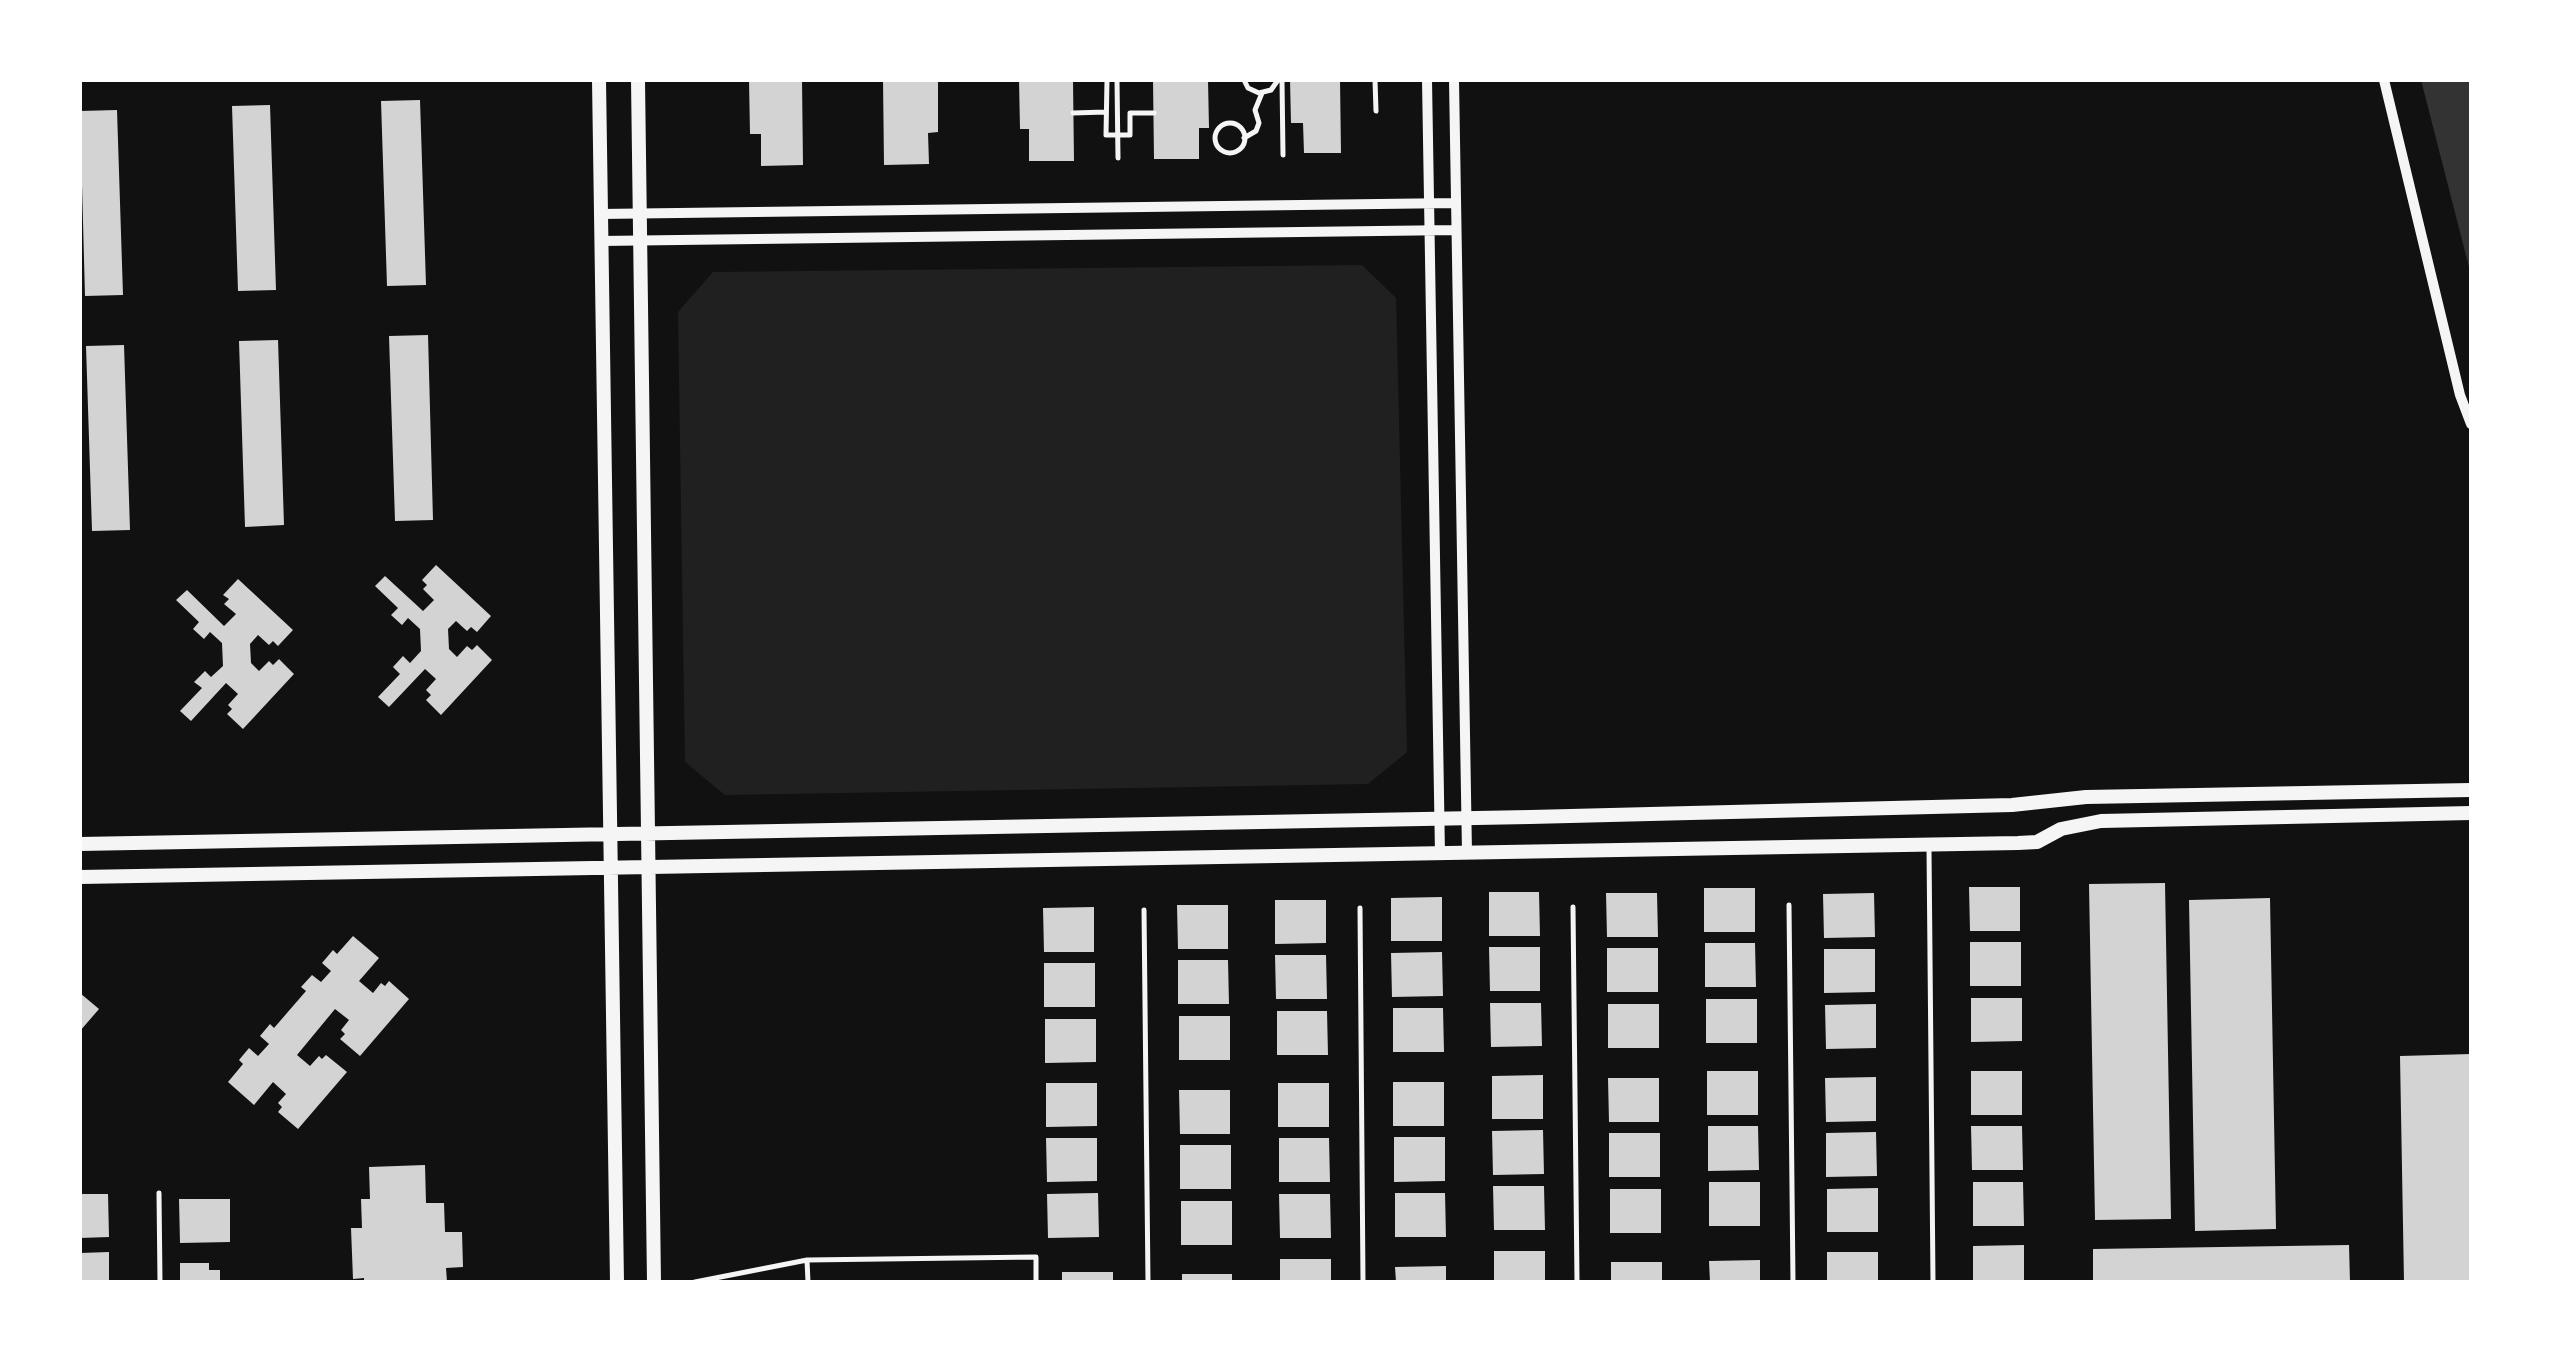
<!DOCTYPE html>
<style>
body{margin:0}
#map{position:relative;width:2551px;height:1362px;overflow:hidden;background:#111;font-family:Jost,sans-serif}
canvas{display:block}
.frame{position:absolute;inset:0;border:82px solid #fff;pointer-events:none}
</style>
<div id="map">
<canvas width="2551" height="1362"></canvas>
<div class="frame"></div>
</div>
<script>
const ctx = document.querySelector('canvas').getContext('2d');
ctx.lineJoin = 'round';
function fillPath(path, color) { ctx.fillStyle = color; ctx.fill(path, 'evenodd'); }
const shape = rows => new Path2D(rows.map(r => 'M' + r).join(''));
function stroke(path, color, width, dash) { ctx.strokeStyle = color; ctx.lineWidth = width; ctx.lineCap = dash ? 'butt' : 'round'; ctx.setLineDash(dash || []); ctx.stroke(path); }
fillPath(shape([
 [1362,265,1396,298,1407,752,1368,784,725,795,685,762,678,312,713,272]
]), '#202020');
fillPath(shape([
 [2421,80,2471,80,2471,275]
]), '#333');
fillPath(shape([
 [749,80,802,80,803,165,761,166,761,134,750,134],
 [883,80,938,80,938,132,928,133,929,164,884,165],
 [1019,80,1073,80,1074,161,1029,161,1029,129,1020,129],
 [1153,80,1208,80,1209,128,1199,128,1199,159,1154,159],
 [1290,80,1340,80,1341,153,1304,153,1303,123,1291,123],
 [420,100,426,285,387,286,381,101],
 [270,105,276,290,238,291,232,106],
 [117,110,123,295,85,296,80,111],
 [428,335,433,520,395,521,389,336],
 [278,340,284,525,245,527,239,341],
 [124,345,130,530,92,531,86,346],
 [436,565,491,616,477,632,471,627,467,631,456,621,448,629,449,649,457,657,467,646,472,650,477,645,492,660,441,715,426,700,431,695,426,690,436,679,425,669,389,707,378,697,400,674,393,667,403,656,410,663,421,651,420,629,408,618,402,625,391,615,398,608,375,586,385,576,423,611,434,600,423,589,427,585,422,580],
 [238,579,293,630,278,646,273,641,269,645,258,635,250,644,251,663,259,671,269,661,273,665,279,659,294,674,243,729,227,714,232,709,228,705,238,694,226,683,191,721,180,711,202,688,194,682,205,671,211,677,223,666,222,643,210,632,204,639,193,629,199,622,176,600,187,590,224,626,236,614,224,604,229,599,223,595],
 [2165,883,2171,1219,2095,1220,2089,884],
 [1969,887,2020,887,2020,931,1970,931],
 [1704,888,1755,888,1755,932,1704,932],
 [1489,892,1539,892,1540,936,1489,936],
 [1606,893,1657,893,1658,937,1607,937],
 [1874,893,1875,937,1824,938,1823,894],
 [1442,897,1442,941,1391,941,1391,898],
 [2270,898,2276,1229,2195,1231,2189,900],
 [1275,900,1326,900,1326,943,1275,944],
 [1177,905,1228,905,1228,949,1178,949],
 [1094,907,1094,952,1044,952,1043,908],
 [353,936,379,958,359,981,373,993,381,983,385,986,389,981,409,999,360,1056,340,1039,345,1034,341,1030,349,1020,335,1009,297,1055,310,1066,319,1056,322,1059,326,1055,347,1072,298,1129,278,1112,282,1107,278,1103,286,1094,273,1082,254,1105,228,1082,243,1064,239,1060,249,1048,258,1056,269,1044,260,1036,270,1024,274,1028,306,991,301,987,312,975,321,982,331,971,322,963,333,950,337,954],
 [1970,942,2021,942,2021,986,1970,986],
 [1705,943,1755,943,1756,987,1705,987],
 [1489,947,1540,947,1540,991,1490,991],
 [1607,948,1658,948,1658,992,1607,992],
 [1824,949,1875,949,1875,992,1824,993],
 [1442,952,1443,996,1392,997,1391,953],
 [1275,955,1326,955,1327,999,1276,999],
 [1178,960,1228,960,1229,1004,1178,1004],
 [1044,963,1095,963,1095,1007,1044,1007],
 [80,993,99,1009,80,1031],
 [1971,998,2022,998,2022,1041,1971,1042],
 [1706,999,1757,999,1757,1043,1706,1043],
 [1490,1003,1541,1003,1542,1046,1491,1047],
 [1608,1004,1659,1004,1659,1048,1608,1048],
 [1876,1004,1876,1048,1826,1049,1825,1005],
 [1393,1008,1443,1008,1444,1052,1393,1052],
 [1277,1011,1327,1011,1328,1055,1277,1055],
 [1179,1016,1230,1016,1230,1060,1179,1060],
 [1045,1019,1096,1019,1096,1062,1045,1063],
 [2471,1054,2471,1282,2404,1282,2400,1056],
 [1707,1071,1758,1071,1758,1115,1707,1115],
 [1971,1071,2022,1071,2022,1115,1971,1115],
 [1543,1075,1543,1119,1492,1119,1492,1076],
 [1876,1077,1876,1121,1826,1122,1825,1078],
 [1608,1078,1659,1078,1659,1122,1609,1122],
 [1393,1082,1444,1082,1444,1126,1393,1126],
 [1046,1083,1097,1083,1097,1126,1046,1127],
 [1278,1083,1329,1083,1329,1127,1278,1127],
 [1179,1090,1230,1090,1230,1134,1180,1134],
 [1708,1126,1758,1126,1759,1170,1708,1171],
 [1971,1126,2022,1126,2023,1170,1972,1170],
 [1543,1130,1544,1174,1493,1175,1492,1131],
 [1876,1132,1877,1176,1826,1177,1826,1133],
 [1609,1133,1660,1133,1660,1177,1609,1177],
 [1394,1137,1445,1137,1445,1181,1394,1182],
 [1046,1138,1097,1138,1097,1181,1047,1182],
 [1279,1138,1329,1138,1330,1182,1279,1182],
 [1180,1145,1231,1145,1231,1189,1180,1189],
 [425,1165,426,1203,444,1203,445,1232,462,1232,463,1267,446,1268,447,1282,364,1282,364,1278,353,1279,351,1228,362,1228,361,1199,370,1199,369,1167],
 [1709,1182,1760,1182,1760,1226,1709,1226],
 [1973,1182,2023,1182,2024,1226,1973,1226],
 [1493,1186,1544,1186,1545,1230,1494,1230],
 [1878,1188,1878,1232,1827,1232,1827,1189],
 [1610,1189,1661,1189,1661,1233,1610,1233],
 [1098,1193,1099,1237,1048,1238,1047,1194],
 [1395,1193,1445,1193,1446,1237,1395,1237],
 [80,1194,108,1194,109,1237,80,1238],
 [1279,1194,1330,1194,1331,1238,1280,1238],
 [179,1199,230,1199,230,1242,180,1243],
 [1181,1201,1232,1201,1232,1245,1181,1245],
 [2024,1245,2024,1282,1973,1282,1973,1246],
 [2349,1245,2350,1282,2093,1282,2093,1249],
 [1494,1251,1545,1251,1545,1282,1494,1282],
 [109,1252,109,1282,80,1282,80,1253],
 [1827,1252,1878,1252,1878,1282,1827,1282],
 [1280,1259,1331,1259,1331,1282,1280,1282],
 [1760,1260,1760,1282,1710,1282,1709,1261],
 [1611,1262,1662,1262,1662,1282,1611,1282],
 [180,1263,209,1263,209,1270,220,1270,220,1282,180,1282],
 [1446,1266,1446,1282,1396,1282,1395,1267],
 [1062,1272,1113,1272,1113,1282,1062,1282],
 [1182,1274,1232,1274,1232,1282,1182,1282]
]), '#d3d3d3');
stroke(shape([
 [1107,80,1106,135,1130,135,1130,113,1154,113],
 [1117,80,1118,158],
 [1244,80,1248,88,1259,93,1271,90,1278,80],
 [1282,80,1283,155],
 [1073,113,1105,112],
 '1215 138a15 15 0 1 1 30 0a15 15 0 1 1-30 0Z',
 [1244,138,1256,131,1259,123,1255,110,1262,93]
]), '#f5f5f5', 5);
stroke(shape([
 [1375,80,1376,111],
 [1929,848,1933,1282],
 [1789,905,1793,1282],
 [1573,907,1577,1282],
 [1360,908,1363,1282],
 [1144,910,1148,1282],
 [159,1193,160,1282],
 [807,1260,808,1282],
 [695,1282,807,1260,1036,1257,1036,1282]
]), '#f5f5f5', 5);
stroke(shape([
 [1427,80,1440,854],
 [1454,80,1467,853],
 [2384,80,2460,395,2471,424],
 [600,214,1456,203],
 [601,241,1456,230]
]), '#f5f5f5', 10);
stroke(shape([
 [599,80,617,1282],
 [638,80,654,1282],
 [80,844,1530,817,2012,805,2086,797,2471,790],
 [80,877,2018,843,2037,842,2061,829,2101,821,2471,813]
]), '#f5f5f5', 14);
</script>
